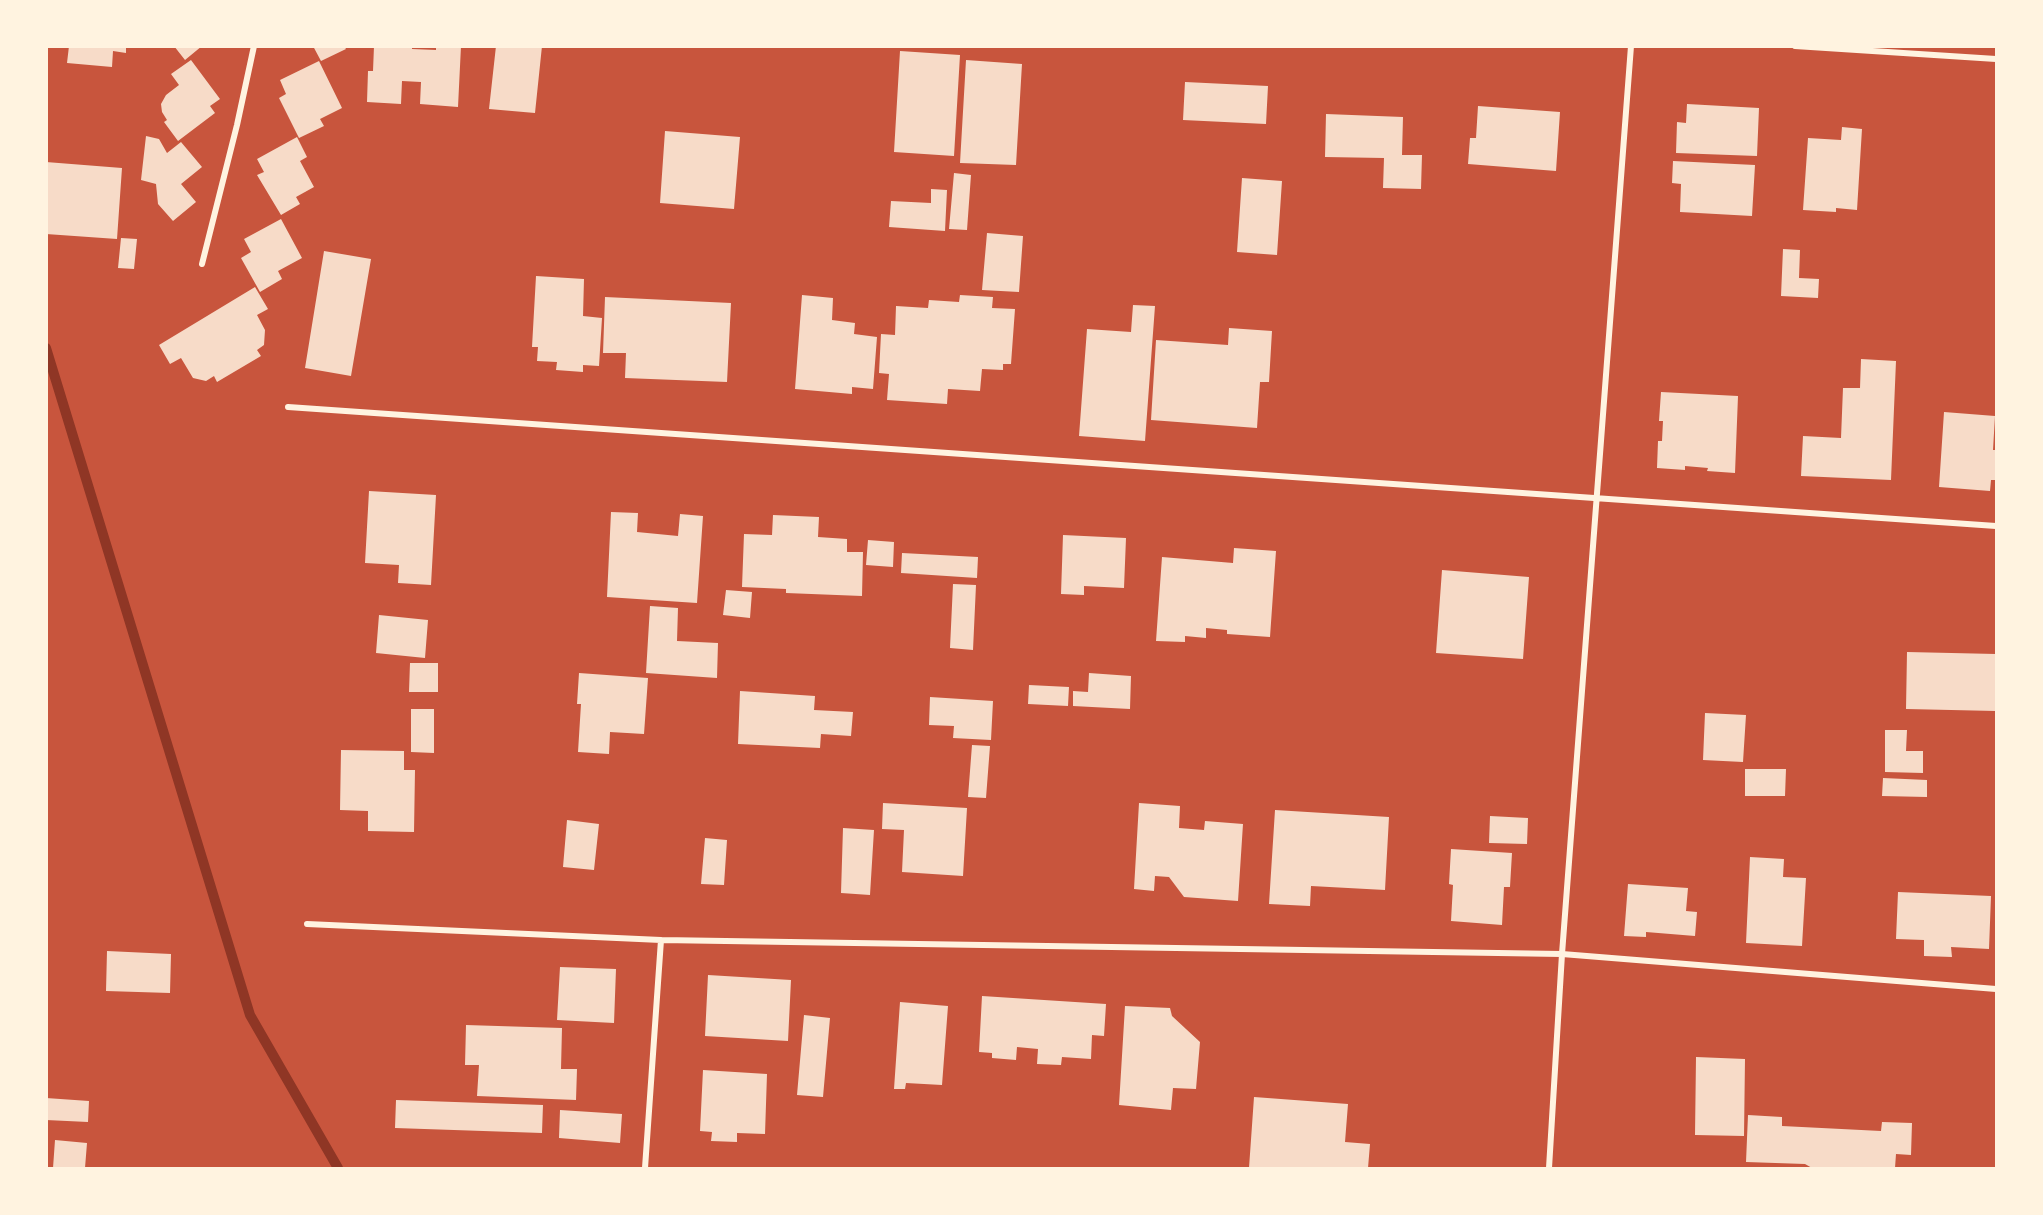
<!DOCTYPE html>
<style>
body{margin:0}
#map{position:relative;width:2043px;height:1215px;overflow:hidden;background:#c8553d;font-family:Jost,sans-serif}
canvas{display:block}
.frame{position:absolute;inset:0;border:48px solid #fff3e0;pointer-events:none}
</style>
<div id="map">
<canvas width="2043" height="1215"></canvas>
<div class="frame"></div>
</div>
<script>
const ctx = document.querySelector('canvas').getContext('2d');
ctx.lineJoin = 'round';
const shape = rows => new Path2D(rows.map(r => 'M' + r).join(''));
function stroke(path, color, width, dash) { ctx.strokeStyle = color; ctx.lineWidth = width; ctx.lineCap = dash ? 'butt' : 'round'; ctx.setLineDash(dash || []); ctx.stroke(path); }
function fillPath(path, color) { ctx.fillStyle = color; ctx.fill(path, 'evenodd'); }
stroke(shape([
 [46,348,250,1015,338,1168]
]), '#8f3625', 10);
fillPath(shape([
 [69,46,126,46,126,53,113,51,112,67,67,63],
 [174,46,202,46,185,60],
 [313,46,344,46,346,49,321,61],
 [374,46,412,46,412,49,436,50,436,46,461,46,458,107,420,104,421,82,402,81,401,104,367,102,368,71,373,71],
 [496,46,542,46,535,113,489,109],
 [900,51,960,55,954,156,894,152],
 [191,60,220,99,210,106,215,113,178,141,164,122,167,120,162,112,161,104,166,95,179,85,171,74],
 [966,60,1022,64,1016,165,960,163],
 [319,61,342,108,320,119,324,126,299,138,279,98,286,94,280,80],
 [1185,82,1268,86,1266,124,1183,120],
 [1687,104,1759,108,1757,156,1676,153,1677,122,1686,123],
 [1478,106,1560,112,1556,171,1468,164,1470,138,1476,138],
 [1326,114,1403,117,1402,155,1422,155,1421,189,1383,188,1384,158,1325,157],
 [1842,127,1862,129,1857,210,1836,208,1836,212,1803,210,1808,138,1841,140],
 [665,131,740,137,734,209,660,203],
 [146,136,159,139,167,153,181,142,202,167,181,184,196,202,173,221,158,204,156,184,141,180],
 [297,137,307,157,300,161,314,187,296,197,300,204,281,215,257,175,264,172,257,159],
 [1673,161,1755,165,1752,216,1680,212,1681,184,1672,183],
 [46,162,122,168,117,239,46,234],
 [954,173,971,175,967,230,949,229],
 [1242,178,1282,181,1277,255,1237,252],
 [931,189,947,190,945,231,889,227,891,201,931,203],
 [281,219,302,258,278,271,282,279,260,292,241,258,251,252,244,239],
 [987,233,1023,236,1019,292,982,290],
 [121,238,137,239,134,269,118,268],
 [1783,249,1800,250,1799,278,1819,279,1818,298,1781,296],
 [324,251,371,259,351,376,305,368],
 [536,276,584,279,583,316,602,318,599,366,583,365,583,372,556,370,557,362,537,361,538,347,532,347],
 [255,287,268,309,257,315,265,330,264,345,257,350,261,356,217,382,214,376,206,381,193,378,181,358,170,364,159,345],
 [802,295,833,298,832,320,855,323,854,334,877,337,873,389,852,387,852,394,795,389],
 [960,295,993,297,992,308,1015,309,1011,364,1003,364,1003,370,982,369,980,391,948,389,947,404,887,400,889,374,879,373,881,334,895,335,896,306,928,308,929,300,959,302],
 [605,297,731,303,727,382,625,378,626,353,603,353],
 [1133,305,1155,306,1145,441,1079,436,1087,329,1131,332],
 [1229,328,1272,331,1269,382,1260,382,1257,428,1151,420,1156,340,1228,345],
 [1861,359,1896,361,1891,480,1801,476,1803,436,1841,438,1843,388,1860,388],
 [1661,392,1738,396,1735,473,1707,471,1708,468,1685,466,1685,470,1657,468,1658,441,1662,441,1663,421,1659,421],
 [1944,412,1995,416,1993,450,1996,450,1996,480,1991,480,1990,491,1939,487],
 [369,491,436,495,431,585,398,583,399,565,365,563],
 [611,512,638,513,637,532,678,536,680,514,703,516,697,603,607,597],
 [773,515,819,517,818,537,847,539,847,552,863,552,862,596,786,593,786,589,742,587,744,534,772,535],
 [1063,535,1126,538,1124,588,1084,586,1084,595,1061,594],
 [868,540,894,542,893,567,866,565],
 [1234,548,1276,551,1270,637,1227,634,1227,630,1206,628,1206,638,1185,636,1185,642,1156,641,1162,557,1233,563],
 [902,553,978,557,977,578,901,573],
 [1442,570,1529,577,1523,659,1436,653],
 [953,584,976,585,973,650,950,648],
 [726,590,752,592,750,618,723,615],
 [650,606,678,608,677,641,718,643,717,678,646,673],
 [379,615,428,620,425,658,376,653],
 [1907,652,1996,654,1996,711,1906,709],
 [410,663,438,663,438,692,409,692],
 [579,673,648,678,644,734,610,732,609,754,578,752,581,704,577,704],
 [1089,673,1131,676,1130,709,1073,706,1073,691,1088,692],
 [1029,685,1069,687,1068,706,1028,704],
 [740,691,815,696,814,710,853,712,851,736,821,734,820,748,738,744],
 [930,697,993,701,991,740,953,738,954,726,929,725],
 [411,709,434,709,434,753,411,752],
 [1705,713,1746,715,1743,762,1703,760],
 [1885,730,1907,730,1906,751,1923,751,1923,773,1885,772],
 [972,745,990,746,986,798,968,797],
 [341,750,404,751,404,770,415,770,414,832,368,831,368,811,340,810],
 [1745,769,1786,769,1785,796,1745,796],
 [1883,778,1927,780,1927,797,1882,796],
 [883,803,967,808,963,876,902,872,904,830,882,829],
 [1139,803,1180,806,1179,828,1204,830,1205,821,1243,824,1238,901,1184,897,1169,877,1155,876,1154,891,1134,889],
 [1275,810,1389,817,1385,890,1311,886,1310,906,1269,904],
 [1490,816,1528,818,1527,844,1489,843],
 [567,820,599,824,594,870,563,867],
 [843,828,874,830,870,895,841,893],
 [705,838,727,840,724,885,701,884],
 [1451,849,1512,853,1510,887,1504,887,1502,925,1451,921,1453,885,1449,884],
 [1750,857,1784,859,1783,877,1806,878,1802,946,1746,943],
 [1628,884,1688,888,1686,911,1697,912,1695,936,1646,932,1646,937,1624,936],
 [1898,892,1991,896,1989,949,1951,947,1952,957,1924,956,1924,940,1896,939],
 [107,951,171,954,170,993,106,991],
 [560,967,616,969,614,1023,557,1020],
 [708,975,791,980,788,1041,705,1036],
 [982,996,1106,1004,1104,1036,1092,1035,1091,1059,1062,1057,1061,1065,1037,1064,1038,1049,1017,1047,1016,1060,992,1058,992,1053,979,1052],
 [900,1002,948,1006,942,1085,906,1083,905,1089,894,1089],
 [1125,1006,1170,1008,1172,1016,1200,1042,1196,1089,1173,1088,1171,1110,1119,1105],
 [804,1015,830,1018,823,1097,797,1095],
 [466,1025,562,1028,561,1069,577,1069,576,1100,477,1096,479,1065,465,1065],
 [1696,1057,1745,1059,1744,1136,1695,1135],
 [703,1070,767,1074,765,1134,737,1133,737,1142,711,1141,712,1132,700,1131],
 [1254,1097,1348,1104,1345,1142,1370,1144,1368,1168,1249,1168],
 [46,1098,89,1101,88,1122,46,1120],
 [396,1100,543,1105,542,1133,395,1128],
 [560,1110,622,1114,620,1143,559,1138],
 [1748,1115,1782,1117,1782,1126,1881,1131,1882,1122,1912,1123,1911,1155,1896,1154,1895,1168,1812,1168,1805,1164,1746,1162],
 [55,1140,87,1143,85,1168,53,1168]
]), '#f7dbc8');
stroke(shape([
 [1795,46,1996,59],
 [202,264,237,125,254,46],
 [288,407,1996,526],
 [307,924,661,940,1562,954,1996,989],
 [645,1168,661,940],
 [1549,1168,1562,954,1631,46]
]), '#fff3e0', 6);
</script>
